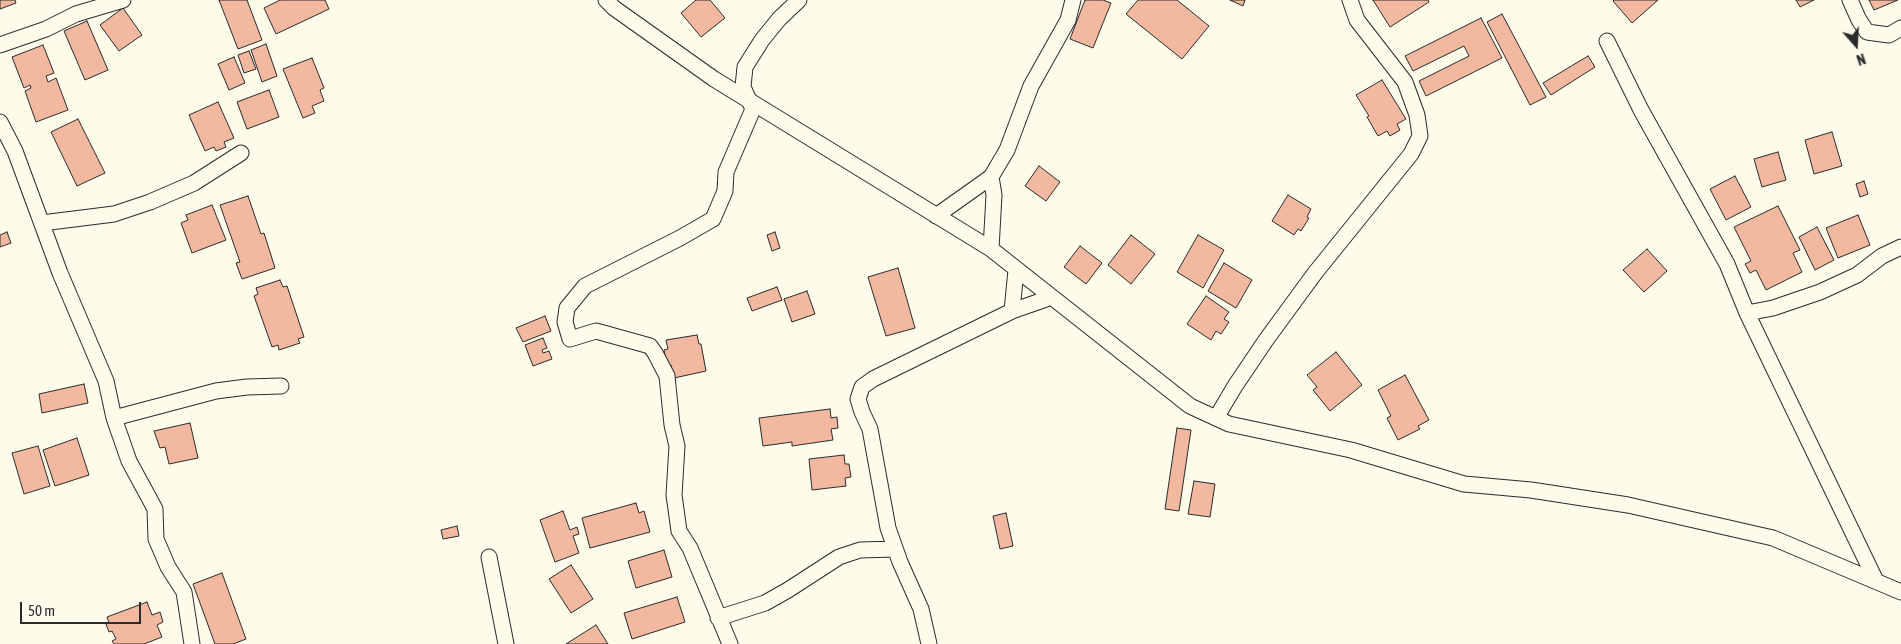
<!DOCTYPE html>
<style>
body{margin:0}
#map{position:relative;width:1901px;height:644px;overflow:hidden;background:#fdfbea;font-family:"Asap Condensed",sans-serif}
canvas{display:block}
.north{position:absolute;left:1831px;top:20px;width:50px;height:50px;-webkit-text-stroke:4px #fdfbea;paint-order:stroke;rotate:161deg;font-size:14px;font-weight:700;line-height:20px;text-align:center;color:#2b2b2b}
.north::after{content:'';display:block;margin:auto;width:18px;height:22px;background:#2b2b2b;clip-path:polygon(50% 0,100% 100%,50% 72%,0 100%)}
.scale{position:absolute;left:20px;top:602px;width:121px;height:22px;box-sizing:border-box;border:2px solid #2b2b2b;border-top:0;padding-left:6px;font-size:15px;line-height:18px;white-space:nowrap;color:#2b2b2b;-webkit-text-stroke:4px #fdfbea;paint-order:stroke}
</style>
<div id="map">
<canvas width="1901" height="644"></canvas>
<div class="north">N</div>
<div class="scale">50 m</div>
</div>
<script>
const ctx = document.querySelector('canvas').getContext('2d');
ctx.lineJoin = 'round';
function fillPath(path, color) { ctx.fillStyle = color; ctx.fill(path, 'evenodd'); }
const shape = rows => new Path2D(rows.map(r => 'M' + r).join(''));
function stroke(path, color, width, dash) { ctx.strokeStyle = color; ctx.lineWidth = width; ctx.lineCap = dash ? 'butt' : 'round'; ctx.setLineDash(dash || []); ctx.stroke(path); }
const building = shape([
 [0,0,15,0,16,3,0,9,0,0],
 [219,0,247,0,262,40,238,49,219,0],
 [280,0,325,0,329,9,276,34,264,8,280,0],
 [696,0,710,0,725,18,701,37,681,13,696,0],
 [1085,0,1103,0,1111,3,1093,48,1070,39,1085,0],
 [1138,0,1177,0,1209,26,1182,59,1126,14,1138,0],
 [1230,0,1245,0,1243,6,1230,0],
 [1373,0,1428,0,1429,2,1390,27,1373,0],
 [1614,0,1658,0,1632,23,1613,1,1614,0],
 [1796,0,1814,0,1800,7,1796,0],
 [1869,0,1898,0,1874,10,1869,0],
 [123,8,142,35,119,51,100,25,123,8],
 [1502,14,1546,97,1530,105,1487,22,1502,14],
 [1481,18,1502,58,1426,96,1419,81,1469,56,1464,46,1413,71,1405,56,1481,18],
 [87,21,108,70,85,80,64,31,87,21],
 [266,44,277,76,262,82,251,50,266,44],
 [43,45,54,73,46,76,48,82,56,78,68,110,36,122,25,91,31,88,30,85,24,88,12,57,43,45],
 [249,51,256,69,244,73,238,55,249,51],
 [1588,56,1595,67,1551,95,1543,83,1588,56],
 [234,57,245,83,229,90,218,64,234,57],
 [312,58,324,88,320,90,324,101,312,106,315,113,303,118,283,69,312,58],
 [1382,80,1406,119,1397,124,1400,130,1390,136,1387,131,1378,136,1367,117,1369,116,1356,95,1382,80],
 [269,90,279,117,247,129,237,102,269,90],
 [218,102,234,138,224,142,226,147,216,151,214,147,205,151,189,115,218,102],
 [78,119,105,173,77,186,51,132,78,119],
 [1832,132,1842,166,1814,174,1805,140,1832,132],
 [1778,152,1786,180,1762,187,1754,159,1778,152],
 [1039,166,1060,182,1046,201,1025,186,1039,166],
 [1735,176,1751,207,1726,220,1710,189,1735,176],
 [1864,181,1868,194,1860,197,1856,184,1864,181],
 [1288,195,1311,209,1307,217,1309,218,1301,231,1298,229,1294,235,1272,221,1288,195],
 [248,196,261,234,264,233,275,268,242,279,236,263,240,262,220,205,248,196],
 [212,205,226,240,192,253,181,223,188,220,186,215,212,205],
 [1778,206,1800,250,1793,253,1802,272,1766,290,1756,270,1750,273,1745,264,1751,261,1734,227,1778,206],
 [1858,215,1870,245,1838,258,1826,228,1858,215],
 [1817,227,1834,260,1815,270,1799,237,1817,227],
 [7,232,11,243,0,247,0,235,7,232],
 [775,232,780,248,772,251,767,235,775,232],
 [1131,235,1155,254,1131,284,1108,265,1131,235],
 [1198,235,1224,250,1203,288,1177,272,1198,235],
 [1080,246,1102,263,1086,284,1064,267,1080,246],
 [1647,249,1667,271,1644,292,1623,270,1647,249],
 [1224,263,1252,280,1236,308,1208,291,1224,263],
 [898,268,915,328,886,336,868,277,898,268],
 [280,280,283,287,287,286,304,337,298,339,300,343,279,350,278,345,272,347,254,296,258,294,256,288,280,280],
 [777,287,782,300,752,311,747,298,777,287],
 [807,291,815,314,792,322,784,299,807,291],
 [1206,296,1229,312,1224,319,1229,322,1221,334,1216,331,1211,340,1187,324,1206,296],
 [545,316,551,331,523,342,516,328,545,316],
 [697,335,699,344,701,344,706,371,674,378,671,365,667,366,664,350,668,349,666,340,697,335],
 [543,338,547,348,542,350,543,353,549,351,552,359,533,366,525,345,543,338],
 [1336,352,1362,385,1330,411,1313,390,1317,387,1307,375,1336,352],
 [1405,375,1429,420,1418,426,1420,429,1398,440,1387,418,1391,416,1378,390,1405,375],
 [84,384,88,403,42,413,39,394,84,384],
 [830,409,831,418,837,417,838,428,831,429,833,440,792,446,792,442,763,446,759,418,830,409],
 [190,423,198,458,169,464,165,447,160,448,154,431,190,423],
 [1177,428,1191,430,1179,511,1165,509,1177,428],
 [77,438,89,475,55,486,43,450,77,438],
 [38,446,50,486,24,494,12,453,38,446],
 [844,455,845,464,849,464,851,477,845,478,846,486,812,490,809,459,844,455],
 [1194,481,1215,484,1210,517,1188,514,1194,481],
 [636,503,639,513,644,511,650,532,590,548,582,518,636,503],
 [563,511,570,530,577,527,579,534,573,536,579,553,555,562,540,520,563,511],
 [1006,513,1013,546,1000,549,993,516,1006,513],
 [457,526,459,536,443,539,441,530,457,526],
 [664,550,672,577,636,588,628,561,664,550],
 [571,565,593,599,571,613,549,579,571,565],
 [222,573,246,639,233,644,215,644,193,584,222,573],
 [677,597,685,622,632,639,624,613,677,597],
 [147,602,152,615,160,612,163,622,157,625,162,637,144,644,114,644,112,641,116,639,112,631,109,632,106,624,109,623,107,617,147,602],
 [596,625,608,644,566,644,596,625]
]);
fillPath(building, '#f2b8a0');
stroke(building, '#2b2b2b', 1);
const street = shape([
 [606,0,614,8,714,79,991,249,1190,406,1229,424,1351,450,1464,484,1531,490,1628,505,1773,538,1901,592],
 [1850,0,1859,20,1867,32,1889,35,1901,28],
 [1607,41,1641,110,1727,264,1747,313,1876,581],
 [0,45,46,29,76,14,123,0],
 [0,122,15,151,60,273,106,381,114,418,129,461,155,509,156,539,168,567,184,592,192,644],
 [936,216,991,177,1007,150,1031,86,1068,20,1073,0],
 [42,223,114,214,150,202,194,183,241,153],
 [991,249,994,195,991,177],
 [1012,311,1052,297],
 [1747,313,1773,308,1820,292,1857,275,1882,256,1901,247],
 [114,418,216,391,247,387,281,386],
 [1216,418,1235,386,1266,340,1315,273,1411,154,1420,136,1417,115,1405,82,1357,20,1350,0],
 [489,557,506,644],
 [718,618,765,603,788,590,839,557,860,550,895,549],
 [730,644,690,548,679,531,674,495,677,446,672,425,667,376,655,353,650,346,596,331,570,339,565,322,567,308,585,286,680,238,713,219,725,191,726,172,753,109,743,87,745,67,762,40,779,19,799,0],
 [929,644,921,609,900,562,888,528,870,429,862,412,858,399,862,387,873,379,1012,311,1016,270]
]);
stroke(street, '#2b2b2b', 17);
stroke(street, '#fdfbea', 15);
</script>
